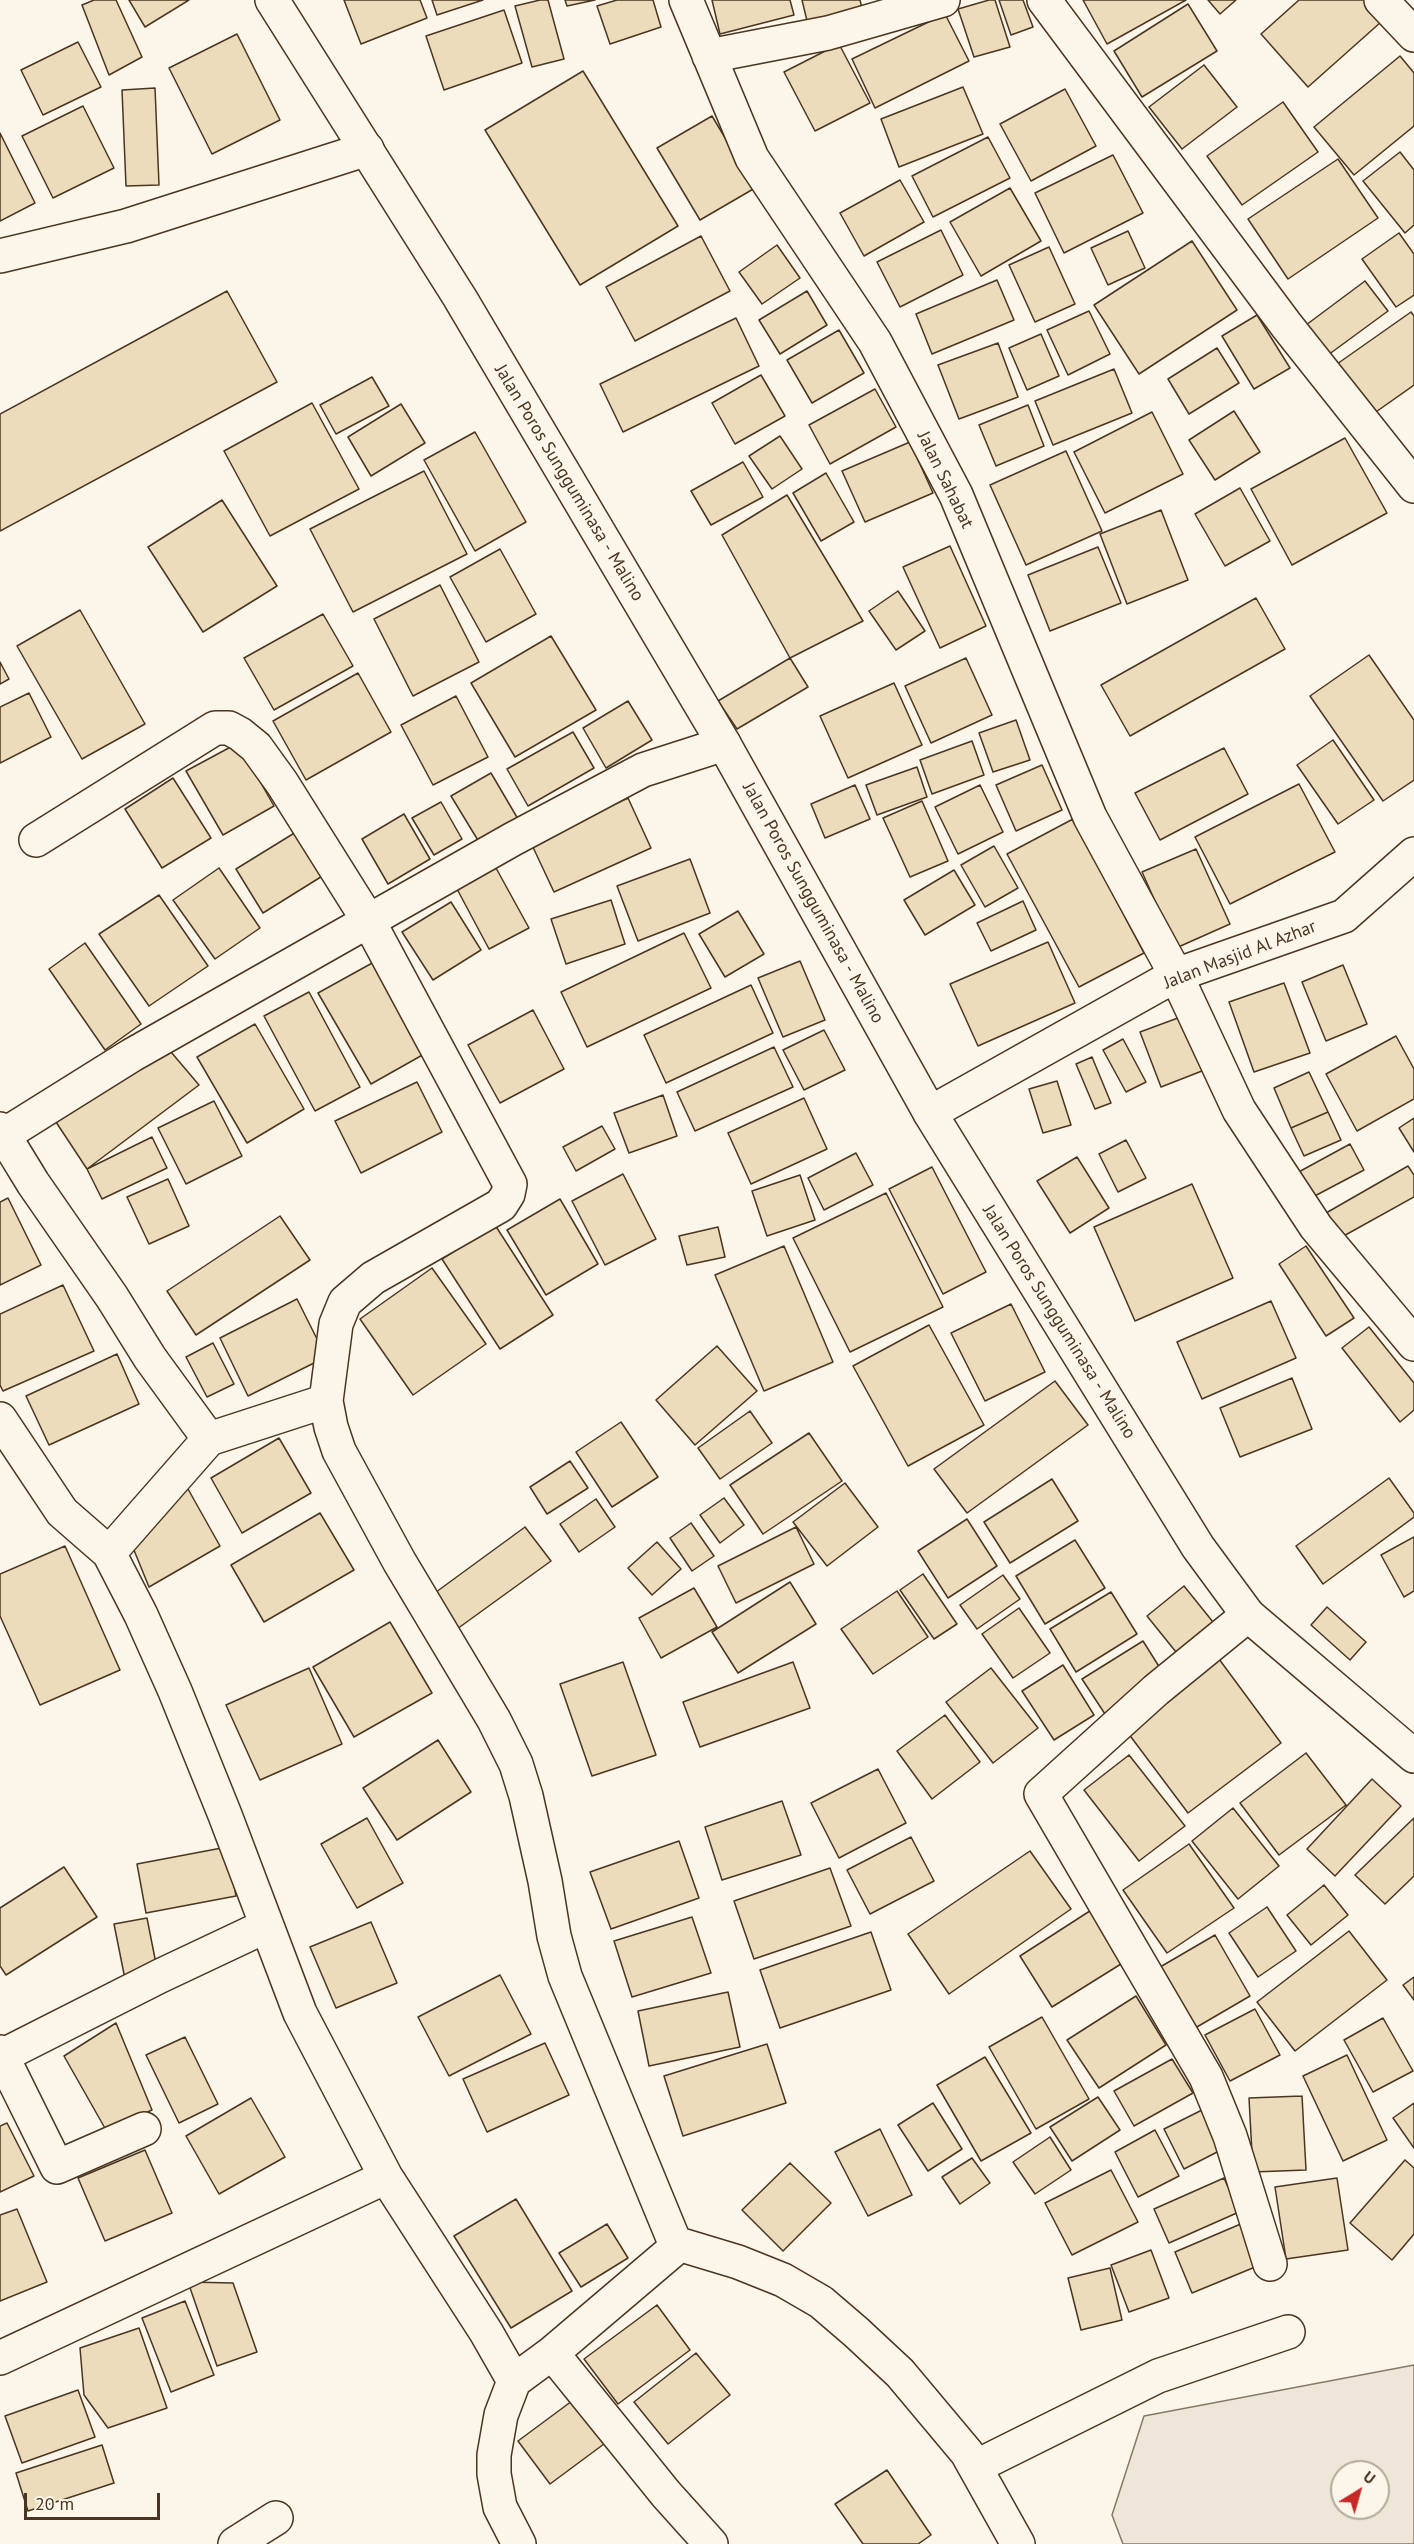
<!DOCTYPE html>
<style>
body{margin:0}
#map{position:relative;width:1414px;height:2544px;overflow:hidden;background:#fbf6e9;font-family:"PT Sans",sans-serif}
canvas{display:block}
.north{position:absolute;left:1330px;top:2460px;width:60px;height:60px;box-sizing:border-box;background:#fbf6e9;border:2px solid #b4a999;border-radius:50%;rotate:37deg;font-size:16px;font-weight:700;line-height:24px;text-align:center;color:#4a3520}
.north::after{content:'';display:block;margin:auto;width:21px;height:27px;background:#c62828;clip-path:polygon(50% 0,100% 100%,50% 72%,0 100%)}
.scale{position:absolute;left:24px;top:2493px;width:136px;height:27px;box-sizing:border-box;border:3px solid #4a3520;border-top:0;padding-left:8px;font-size:18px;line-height:21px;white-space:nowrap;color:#4a3520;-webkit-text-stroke:4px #fbf6e9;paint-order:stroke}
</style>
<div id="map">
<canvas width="1414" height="2544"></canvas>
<div class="north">U</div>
<div class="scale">20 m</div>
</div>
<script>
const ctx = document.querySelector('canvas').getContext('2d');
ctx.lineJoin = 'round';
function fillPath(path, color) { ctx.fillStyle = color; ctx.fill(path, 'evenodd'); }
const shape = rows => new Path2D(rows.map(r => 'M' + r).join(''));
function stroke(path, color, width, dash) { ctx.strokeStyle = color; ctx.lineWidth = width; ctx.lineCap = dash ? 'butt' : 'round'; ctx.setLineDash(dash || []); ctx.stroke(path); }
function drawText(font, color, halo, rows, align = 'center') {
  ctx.font = font + ' "PT Sans",sans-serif'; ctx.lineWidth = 4.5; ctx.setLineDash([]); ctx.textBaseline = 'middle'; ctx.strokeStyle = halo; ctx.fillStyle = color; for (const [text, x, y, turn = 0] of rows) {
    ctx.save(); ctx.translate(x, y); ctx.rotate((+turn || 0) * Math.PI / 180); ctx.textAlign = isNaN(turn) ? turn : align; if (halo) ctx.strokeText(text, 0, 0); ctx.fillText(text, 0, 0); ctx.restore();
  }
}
const green = shape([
 [1414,2365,1414,2544,1123,2544,1112,2515,1144,2416,1414,2365],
 [1342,2472,1378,2472,1378,2508,1342,2508,1342,2472]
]);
fillPath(green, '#ede6d9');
stroke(green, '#887966', 1.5);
const building = shape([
 [94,0,116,0,142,57,109,75,82,5,94,0],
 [129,0,189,0,145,27,129,0],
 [344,0,420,0,427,18,361,44,344,0],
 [432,0,483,0,437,15,432,0],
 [540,0,548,0,564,59,532,67,515,6,540,0],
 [565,0,595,0,567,6,565,0],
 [617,0,653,0,661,27,610,44,597,6,617,0],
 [712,0,790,0,794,15,720,34,712,0],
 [802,0,860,0,863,12,808,25,802,0],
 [989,0,995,0,1010,47,974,57,958,9,989,0],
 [999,0,1023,0,1033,27,1011,35,999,0],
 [1083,0,1186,0,1107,44,1083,0],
 [1208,0,1236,0,1220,14,1208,0],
 [1299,0,1378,0,1390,14,1308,87,1261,34,1299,0],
 [1188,4,1217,51,1142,97,1114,51,1188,4],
 [504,10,522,63,444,90,426,36,504,10],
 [945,14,969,61,875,108,852,59,945,14],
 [237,34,280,120,212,154,169,68,237,34],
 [78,42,101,87,43,115,21,70,78,42],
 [839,44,870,103,815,131,784,72,839,44],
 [1400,56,1414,73,1414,126,1354,175,1314,127,1400,56],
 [1204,65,1237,107,1182,149,1149,107,1204,65],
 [583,71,678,226,580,285,485,130,583,71],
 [963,87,983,134,899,167,881,119,963,87],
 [155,88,159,185,126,186,122,90,155,88],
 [1065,89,1096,146,1031,181,1000,124,1065,89],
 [1283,102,1318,152,1242,205,1207,156,1283,102],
 [83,106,114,168,53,198,22,136,83,106],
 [712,116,755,188,700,220,657,148,712,116],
 [0,133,35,203,0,221,0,133],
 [988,137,1010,178,933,217,912,176,988,137],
 [1400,152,1414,170,1414,225,1405,233,1363,181,1400,152],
 [1113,155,1143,213,1064,253,1035,193,1113,155],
 [1338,159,1378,218,1288,279,1248,219,1338,159],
 [900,180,924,222,864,256,840,213,900,180],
 [1010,188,1041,241,981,276,950,222,1010,188],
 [941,230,963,275,900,307,877,262,941,230],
 [1128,231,1145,268,1108,285,1091,248,1128,231],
 [1399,233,1414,254,1414,295,1396,307,1362,259,1399,233],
 [701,236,730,291,635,341,606,287,701,236],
 [1192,241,1237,310,1139,374,1094,305,1192,241],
 [777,245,800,278,762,304,739,272,777,245],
 [1049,247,1075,304,1035,322,1009,265,1049,247],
 [997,280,1014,320,932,354,916,314,997,280],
 [1365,281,1388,311,1328,355,1306,325,1365,281],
 [227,291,277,382,0,531,0,414,227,291],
 [807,291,827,325,780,354,759,320,807,291],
 [1089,311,1110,354,1068,375,1047,330,1089,311],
 [1411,312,1414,316,1414,385,1373,414,1337,364,1411,312],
 [1257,315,1290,368,1254,389,1222,336,1257,315],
 [736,318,759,366,623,432,600,384,736,318],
 [839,330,864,373,812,403,787,360,839,330],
 [1041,334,1059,376,1027,390,1009,348,1041,334],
 [998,343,1018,397,959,419,938,365,998,343],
 [1217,348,1239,383,1189,414,1168,379,1217,348],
 [1114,369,1132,413,1053,445,1035,401,1114,369],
 [761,375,785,416,735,444,712,403,761,375],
 [372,377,389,406,336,434,320,405,372,377],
 [875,389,896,427,830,464,809,425,875,389],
 [312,403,359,489,270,536,224,451,312,403],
 [401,404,425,443,371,476,348,437,401,404],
 [1028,405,1044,446,996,466,979,425,1028,405],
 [1234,411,1260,452,1215,480,1189,440,1234,411],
 [1152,412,1183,474,1105,513,1074,452,1152,412],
 [475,432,526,522,475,551,424,460,475,432],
 [780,436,802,469,772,489,749,456,780,436],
 [1345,438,1387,513,1292,565,1251,489,1345,438],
 [910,442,933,493,865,522,842,471,910,442],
 [1066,451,1102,531,1026,565,990,485,1066,451],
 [743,462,763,497,711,525,691,491,743,462],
 [424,471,467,554,353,612,310,529,424,471],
 [826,473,854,522,821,541,793,493,826,473],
 [1240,488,1270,541,1225,566,1195,514,1240,488],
 [787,495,863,621,790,658,722,535,787,495],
 [222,500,277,586,203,632,148,547,222,500],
 [1161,510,1188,580,1127,604,1100,534,1161,510],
 [950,546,986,626,940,648,903,567,950,546],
 [1098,547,1121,603,1050,631,1028,575,1098,547],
 [500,549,536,614,486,642,450,577,500,549],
 [440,585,479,662,413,696,374,619,440,585],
 [898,591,925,631,896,650,869,611,898,591],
 [1256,598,1285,649,1130,736,1101,685,1256,598],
 [80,610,145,724,82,759,17,646,80,610],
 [323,614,353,666,274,710,244,658,323,614],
 [551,636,596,710,515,757,471,683,551,636],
 [1369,655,1414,720,1414,780,1383,801,1310,696,1369,655],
 [790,658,808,687,737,729,718,701,790,658],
 [966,658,992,715,931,743,905,686,966,658],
 [0,662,9,679,0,684,0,662],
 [358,673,391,732,306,780,273,721,358,673],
 [894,683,922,745,848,778,820,716,894,683],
 [29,693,51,737,0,763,0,707,29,693],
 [456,696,488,757,433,785,401,725,456,696],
 [628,701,652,740,606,768,583,728,628,701],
 [1016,720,1030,760,993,772,979,733,1016,720],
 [573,732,594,768,528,806,507,769,573,732],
 [1333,740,1374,800,1338,824,1297,765,1333,740],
 [972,741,984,775,932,794,920,760,972,741],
 [238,743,274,806,223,835,186,771,238,743],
 [1224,748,1248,794,1160,840,1135,793,1224,748],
 [1042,765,1062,810,1016,831,996,785,1042,765],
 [917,767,927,797,877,815,866,785,917,767],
 [491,773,518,819,479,842,451,796,491,773],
 [173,778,211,838,162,868,125,809,173,778],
 [1299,784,1335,852,1230,904,1195,837,1299,784],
 [855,785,870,819,825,838,811,804,855,785],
 [980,785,1003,832,958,854,935,807,980,785],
 [628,798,651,848,554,892,531,843,628,798],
 [922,801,948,861,910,877,883,818,922,801],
 [441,802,462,839,434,855,412,818,441,802],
 [404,814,430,859,388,884,362,839,404,814],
 [1073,819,1144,953,1079,987,1007,854,1073,819],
 [296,832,324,875,263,913,236,869,296,832],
 [994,846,1018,888,985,907,961,865,994,846],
 [1196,849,1230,924,1176,948,1142,872,1196,849],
 [690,859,710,913,638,941,617,886,690,859],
 [219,868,260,928,215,959,173,900,219,868],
 [496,868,529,928,489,949,457,889,496,868],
 [954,870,975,905,925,935,904,900,954,870],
 [159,895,208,966,149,1006,99,934,159,895],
 [611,900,625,944,566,964,551,919,611,900],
 [1023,901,1036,930,991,951,977,923,1023,901],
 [451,902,481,950,433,980,402,932,451,902],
 [738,911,764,954,725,977,699,934,738,911],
 [684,933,711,988,587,1047,561,992,684,933],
 [1048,942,1075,1003,978,1046,950,984,1048,942],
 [85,943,141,1024,105,1050,49,969,85,943],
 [800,961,825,1020,783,1037,758,978,800,961],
 [374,962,426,1053,371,1084,318,993,374,962],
 [1343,965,1367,1024,1326,1041,1302,982,1343,965],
 [1284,983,1310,1053,1254,1072,1229,1002,1284,983],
 [751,985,773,1033,666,1083,644,1035,751,985],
 [309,992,360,1087,315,1111,264,1016,309,992],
 [533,1010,564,1069,500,1103,468,1045,533,1010],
 [1186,1015,1207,1069,1161,1087,1140,1032,1186,1015],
 [255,1024,304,1109,247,1143,197,1057,255,1024],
 [824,1030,845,1070,804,1090,783,1050,824,1030],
 [1396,1036,1414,1069,1414,1099,1357,1131,1326,1074,1396,1036],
 [160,1039,199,1085,87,1169,54,1119,160,1039],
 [1123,1039,1146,1082,1126,1092,1103,1050,1123,1039],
 [774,1047,793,1087,695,1131,677,1092,774,1047],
 [1092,1057,1111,1103,1095,1109,1076,1064,1092,1057],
 [1309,1072,1328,1112,1291,1128,1274,1088,1309,1072],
 [1057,1081,1071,1125,1043,1133,1029,1089,1057,1081],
 [417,1082,442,1132,361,1173,335,1121,417,1082],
 [663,1095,677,1136,629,1153,614,1113,663,1095],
 [804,1098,827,1149,751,1184,728,1133,804,1098],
 [214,1101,242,1156,186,1184,158,1128,214,1101],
 [1328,1112,1341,1140,1304,1156,1291,1128,1328,1112],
 [1414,1118,1414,1152,1399,1128,1414,1118],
 [602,1126,615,1149,576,1171,563,1147,602,1126],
 [152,1137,167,1168,102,1199,87,1169,152,1137],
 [1126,1140,1146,1178,1118,1192,1099,1154,1126,1140],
 [1350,1144,1364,1170,1309,1199,1295,1174,1350,1144],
 [856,1153,873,1185,824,1210,808,1178,856,1153],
 [1077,1157,1109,1208,1070,1233,1037,1181,1077,1157],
 [1408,1166,1414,1175,1414,1197,1340,1238,1326,1213,1408,1166],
 [932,1167,986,1272,943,1294,889,1189,932,1167],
 [623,1174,656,1239,605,1265,572,1201,623,1174],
 [800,1175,815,1220,767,1236,752,1191,800,1175],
 [168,1179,189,1226,149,1244,127,1197,168,1179],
 [1192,1184,1233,1278,1135,1321,1094,1227,1192,1184],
 [886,1193,943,1307,850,1352,793,1238,886,1193],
 [8,1198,41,1265,0,1285,0,1202,8,1198],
 [560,1199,598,1264,546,1295,507,1230,560,1199],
 [280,1216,310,1260,196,1335,167,1291,280,1216],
 [495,1225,553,1315,500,1349,442,1259,495,1225],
 [718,1227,725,1257,687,1265,679,1236,718,1227],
 [784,1246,833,1362,764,1391,715,1275,784,1246],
 [1306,1246,1354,1318,1326,1336,1279,1264,1306,1246],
 [432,1268,486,1344,413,1395,360,1319,432,1268],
 [63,1285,94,1351,3,1391,0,1385,0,1314,63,1285],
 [297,1299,326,1357,248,1396,220,1338,297,1299],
 [1271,1301,1296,1358,1202,1399,1177,1342,1271,1301],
 [1011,1304,1045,1372,985,1401,951,1333,1011,1304],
 [929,1325,984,1425,908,1466,853,1366,929,1325],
 [1369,1327,1414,1383,1414,1410,1400,1422,1342,1348,1369,1327],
 [213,1343,234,1384,207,1397,186,1357,213,1343],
 [717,1346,757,1391,695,1445,656,1400,717,1346],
 [117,1354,139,1404,49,1445,26,1396,117,1354],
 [1292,1378,1312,1429,1240,1457,1220,1408,1292,1378],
 [1055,1381,1088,1425,967,1513,934,1469,1055,1381],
 [750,1411,772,1443,720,1479,698,1448,750,1411],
 [621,1422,658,1477,612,1507,576,1452,621,1422],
 [809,1433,842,1481,763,1534,730,1485,809,1433],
 [279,1438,311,1493,242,1533,211,1478,279,1438],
 [570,1461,588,1488,547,1514,530,1487,570,1461],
 [1389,1478,1414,1513,1414,1517,1323,1584,1296,1546,1389,1478],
 [1052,1479,1078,1521,1010,1563,984,1522,1052,1479],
 [845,1483,878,1527,827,1566,793,1522,845,1483],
 [188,1489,220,1546,149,1587,127,1533,188,1489],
 [724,1498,744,1525,720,1543,700,1515,724,1498],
 [596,1499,615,1527,579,1552,560,1524,596,1499],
 [320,1513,354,1570,264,1622,231,1565,320,1513],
 [967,1519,997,1566,948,1598,918,1551,967,1519],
 [691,1523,714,1556,692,1571,670,1538,691,1523],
 [525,1527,551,1561,457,1629,432,1595,525,1527],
 [796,1527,814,1564,736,1603,718,1566,796,1527],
 [1414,1537,1414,1591,1404,1597,1381,1555,1414,1537],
 [1075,1540,1105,1588,1045,1624,1016,1576,1075,1540],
 [657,1542,681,1569,652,1595,628,1568,657,1542],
 [65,1546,120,1670,40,1705,0,1616,0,1574,65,1546],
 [923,1574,957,1624,934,1639,900,1590,923,1574],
 [1003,1575,1020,1599,977,1629,960,1605,1003,1575],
 [790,1582,816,1624,738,1673,712,1632,790,1582],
 [1184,1586,1213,1622,1176,1652,1147,1616,1184,1586],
 [694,1588,717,1627,661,1658,639,1618,694,1588],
 [897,1591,928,1637,873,1674,841,1629,897,1591],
 [1111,1592,1137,1634,1076,1672,1050,1629,1111,1592],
 [1327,1607,1366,1642,1350,1660,1311,1625,1327,1607],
 [1019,1608,1050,1653,1013,1678,982,1634,1019,1608],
 [390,1622,432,1693,354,1737,313,1667,390,1622],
 [1143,1641,1165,1676,1105,1714,1082,1679,1143,1641],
 [1219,1659,1281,1743,1188,1813,1125,1729,1219,1659],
 [623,1662,656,1755,592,1776,560,1684,623,1662],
 [793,1662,810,1708,700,1747,683,1702,793,1662],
 [1063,1665,1094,1715,1054,1740,1022,1691,1063,1665],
 [309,1668,342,1744,260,1780,226,1705,309,1668],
 [991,1668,1038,1728,993,1763,946,1702,991,1668],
 [945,1715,980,1762,932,1799,897,1751,945,1715],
 [438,1740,471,1792,397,1840,363,1788,438,1740],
 [1306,1753,1346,1805,1279,1855,1240,1803,1306,1753],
 [1129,1755,1185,1826,1139,1861,1084,1790,1129,1755],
 [878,1769,906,1823,839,1858,811,1803,878,1769],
 [1372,1779,1401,1806,1335,1876,1307,1849,1372,1779],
 [782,1801,801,1855,722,1880,705,1827,782,1801],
 [1233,1808,1279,1866,1238,1899,1192,1841,1233,1808],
 [367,1818,403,1883,357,1908,321,1844,367,1818],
 [1414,1818,1414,1876,1385,1904,1355,1875,1414,1818],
 [911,1837,934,1881,870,1914,847,1870,911,1837],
 [679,1841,699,1898,611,1929,590,1872,679,1841],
 [1189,1844,1234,1908,1167,1953,1123,1890,1189,1844],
 [227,1847,236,1896,146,1913,137,1864,227,1847],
 [1030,1851,1071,1909,949,1994,908,1934,1030,1851],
 [64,1867,97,1917,6,1975,0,1966,0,1908,64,1867],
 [830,1868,851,1926,754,1959,734,1901,830,1868],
 [1324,1885,1348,1915,1311,1945,1287,1915,1324,1885],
 [1096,1907,1129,1959,1052,2007,1020,1956,1096,1907],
 [1267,1907,1296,1951,1258,1977,1229,1933,1267,1907],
 [692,1917,711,1973,632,1997,614,1941,692,1917],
 [147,1918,158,1974,125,1979,114,1924,147,1918],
 [371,1922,397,1983,336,2008,310,1947,371,1922],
 [1349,1931,1387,1980,1295,2051,1257,2002,1349,1931],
 [871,1932,891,1990,780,2028,760,1970,871,1932],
 [1215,1935,1250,1996,1190,2031,1155,1970,1215,1935],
 [500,1975,531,2034,449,2076,418,2017,500,1975],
 [1414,1977,1414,2000,1403,1985,1414,1977],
 [728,1992,740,2047,649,2066,638,2011,728,1992],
 [1136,1996,1166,2045,1099,2088,1067,2040,1136,1996],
 [1255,2009,1280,2055,1230,2081,1205,2035,1255,2009],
 [1042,2017,1089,2099,1036,2129,989,2047,1042,2017],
 [1383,2018,1413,2071,1373,2092,1344,2040,1383,2018],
 [116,2023,152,2110,106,2130,64,2056,116,2023],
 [185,2037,218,2104,179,2123,146,2055,185,2037],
 [545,2043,569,2095,487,2132,463,2079,545,2043],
 [767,2044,786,2103,683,2136,664,2076,767,2044],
 [1347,2055,1387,2140,1343,2161,1303,2076,1347,2055],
 [985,2057,1031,2133,981,2161,937,2085,985,2057],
 [1172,2059,1193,2093,1134,2126,1114,2091,1172,2059],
 [1302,2096,1306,2170,1253,2172,1249,2098,1302,2096],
 [1098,2097,1120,2130,1072,2161,1050,2127,1098,2097],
 [251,2098,285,2157,219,2194,186,2136,251,2098],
 [933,2103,962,2149,928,2171,898,2125,933,2103],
 [1414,2103,1414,2148,1393,2118,1414,2103],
 [1208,2107,1227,2147,1184,2169,1164,2129,1208,2107],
 [7,2123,34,2176,0,2192,0,2126,7,2123],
 [880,2129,912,2195,868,2216,835,2152,880,2129],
 [1155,2130,1179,2176,1138,2197,1115,2152,1155,2130],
 [1050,2137,1071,2170,1035,2194,1013,2162,1050,2137],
 [145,2150,172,2213,105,2241,78,2178,145,2150],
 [972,2158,990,2183,960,2204,942,2177,972,2158],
 [1405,2160,1414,2168,1414,2234,1392,2260,1350,2223,1405,2160],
 [790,2163,831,2203,783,2251,742,2210,790,2163],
 [1111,2170,1138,2222,1072,2255,1045,2203,1111,2170],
 [1224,2178,1239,2212,1169,2243,1154,2209,1224,2178],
 [1337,2178,1348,2250,1286,2259,1275,2187,1337,2178],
 [516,2199,572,2291,511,2328,454,2236,516,2199],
 [17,2209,47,2282,0,2301,0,2215,17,2209],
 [1243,2223,1260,2265,1192,2293,1175,2252,1243,2223],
 [607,2224,628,2258,581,2287,559,2253,607,2224],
 [1151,2250,1169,2298,1129,2312,1111,2265,1151,2250],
 [1110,2268,1122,2320,1081,2330,1068,2278,1110,2268],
 [188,2282,233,2283,257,2352,217,2366,188,2282],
 [185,2301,214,2375,171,2392,142,2318,185,2301],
 [657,2305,690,2350,618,2404,584,2359,657,2305],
 [139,2328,167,2408,108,2428,84,2395,80,2348,139,2328],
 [696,2353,730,2395,668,2444,634,2402,696,2353],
 [78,2390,95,2437,22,2463,5,2416,78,2390],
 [576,2398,608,2441,550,2484,518,2441,576,2398],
 [102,2445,114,2483,28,2511,16,2473,102,2445],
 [887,2470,931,2535,918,2544,863,2544,835,2504,887,2470]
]);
fillPath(building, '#ecdcbc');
stroke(building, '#4a3520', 1.5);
const street = shape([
 [686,0,752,158,875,342,956,495,1090,817,1176,975,1239,1110,1316,1227,1414,1344],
 [1044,0,1287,326,1414,486],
 [1381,0,1414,35],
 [709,56,828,33,943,0],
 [36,840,215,728,229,728,240,734,256,747,282,783,368,920,510,1184,508,1194,501,1205,373,1278,345,1302,336,1324,326,1401,331,1427,339,1451,399,1561,494,1720,516,1764,526,1796,545,1881,554,1936,565,1976,675,2243,672,2251,552,2353,514,2381,501,2415,494,2455,494,2474,500,2507,519,2544],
 [930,1113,1176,975,1344,916,1414,854],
 [0,1129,33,1183,112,1297,150,1358,209,1439],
 [4,1135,132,1055,513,839,643,770,724,744],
 [326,1401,209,1439,109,1553,141,1615,175,1691,225,1815,300,2013,386,2177,486,2332,514,2381],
 [0,1419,62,1512,109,1553],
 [1248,1615,1156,1690,1041,1794,1206,2077,1230,2136,1270,2264],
 [0,2052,57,2167,144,2129],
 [2,2056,160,1976,266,1926],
 [675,2243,738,2262,783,2280,821,2302,856,2332,900,2373,967,2453,1018,2544],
 [552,2353,666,2494,711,2544],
 [0,2358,386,2177],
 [975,2467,1158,2376,1288,2332],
 [235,2544,276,2518]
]);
const secondary = shape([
 [0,256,126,226,367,149]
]);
const primary = shape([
 [272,0,460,298,724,744,930,1113,1198,1547,1248,1615,1414,1756]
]);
stroke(street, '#4a3520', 36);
stroke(secondary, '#4a3520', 36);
stroke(primary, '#4a3520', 36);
stroke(street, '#fbf6e9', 33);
stroke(secondary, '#fbf6e9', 33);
stroke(primary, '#fbf6e9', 33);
drawText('18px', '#4a3520', '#fbf6e9', [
 ["Jalan Sahabat",945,480,64],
 ["Jalan Poros Sungguminasa - Malino",569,483,59],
 ["Jalan Poros Sungguminasa - Malino",813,903,61],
 ["Jalan Masjid Al Azhar",1240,955,-21],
 ["Jalan Poros Sungguminasa - Malino",1059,1322,58]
]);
</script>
